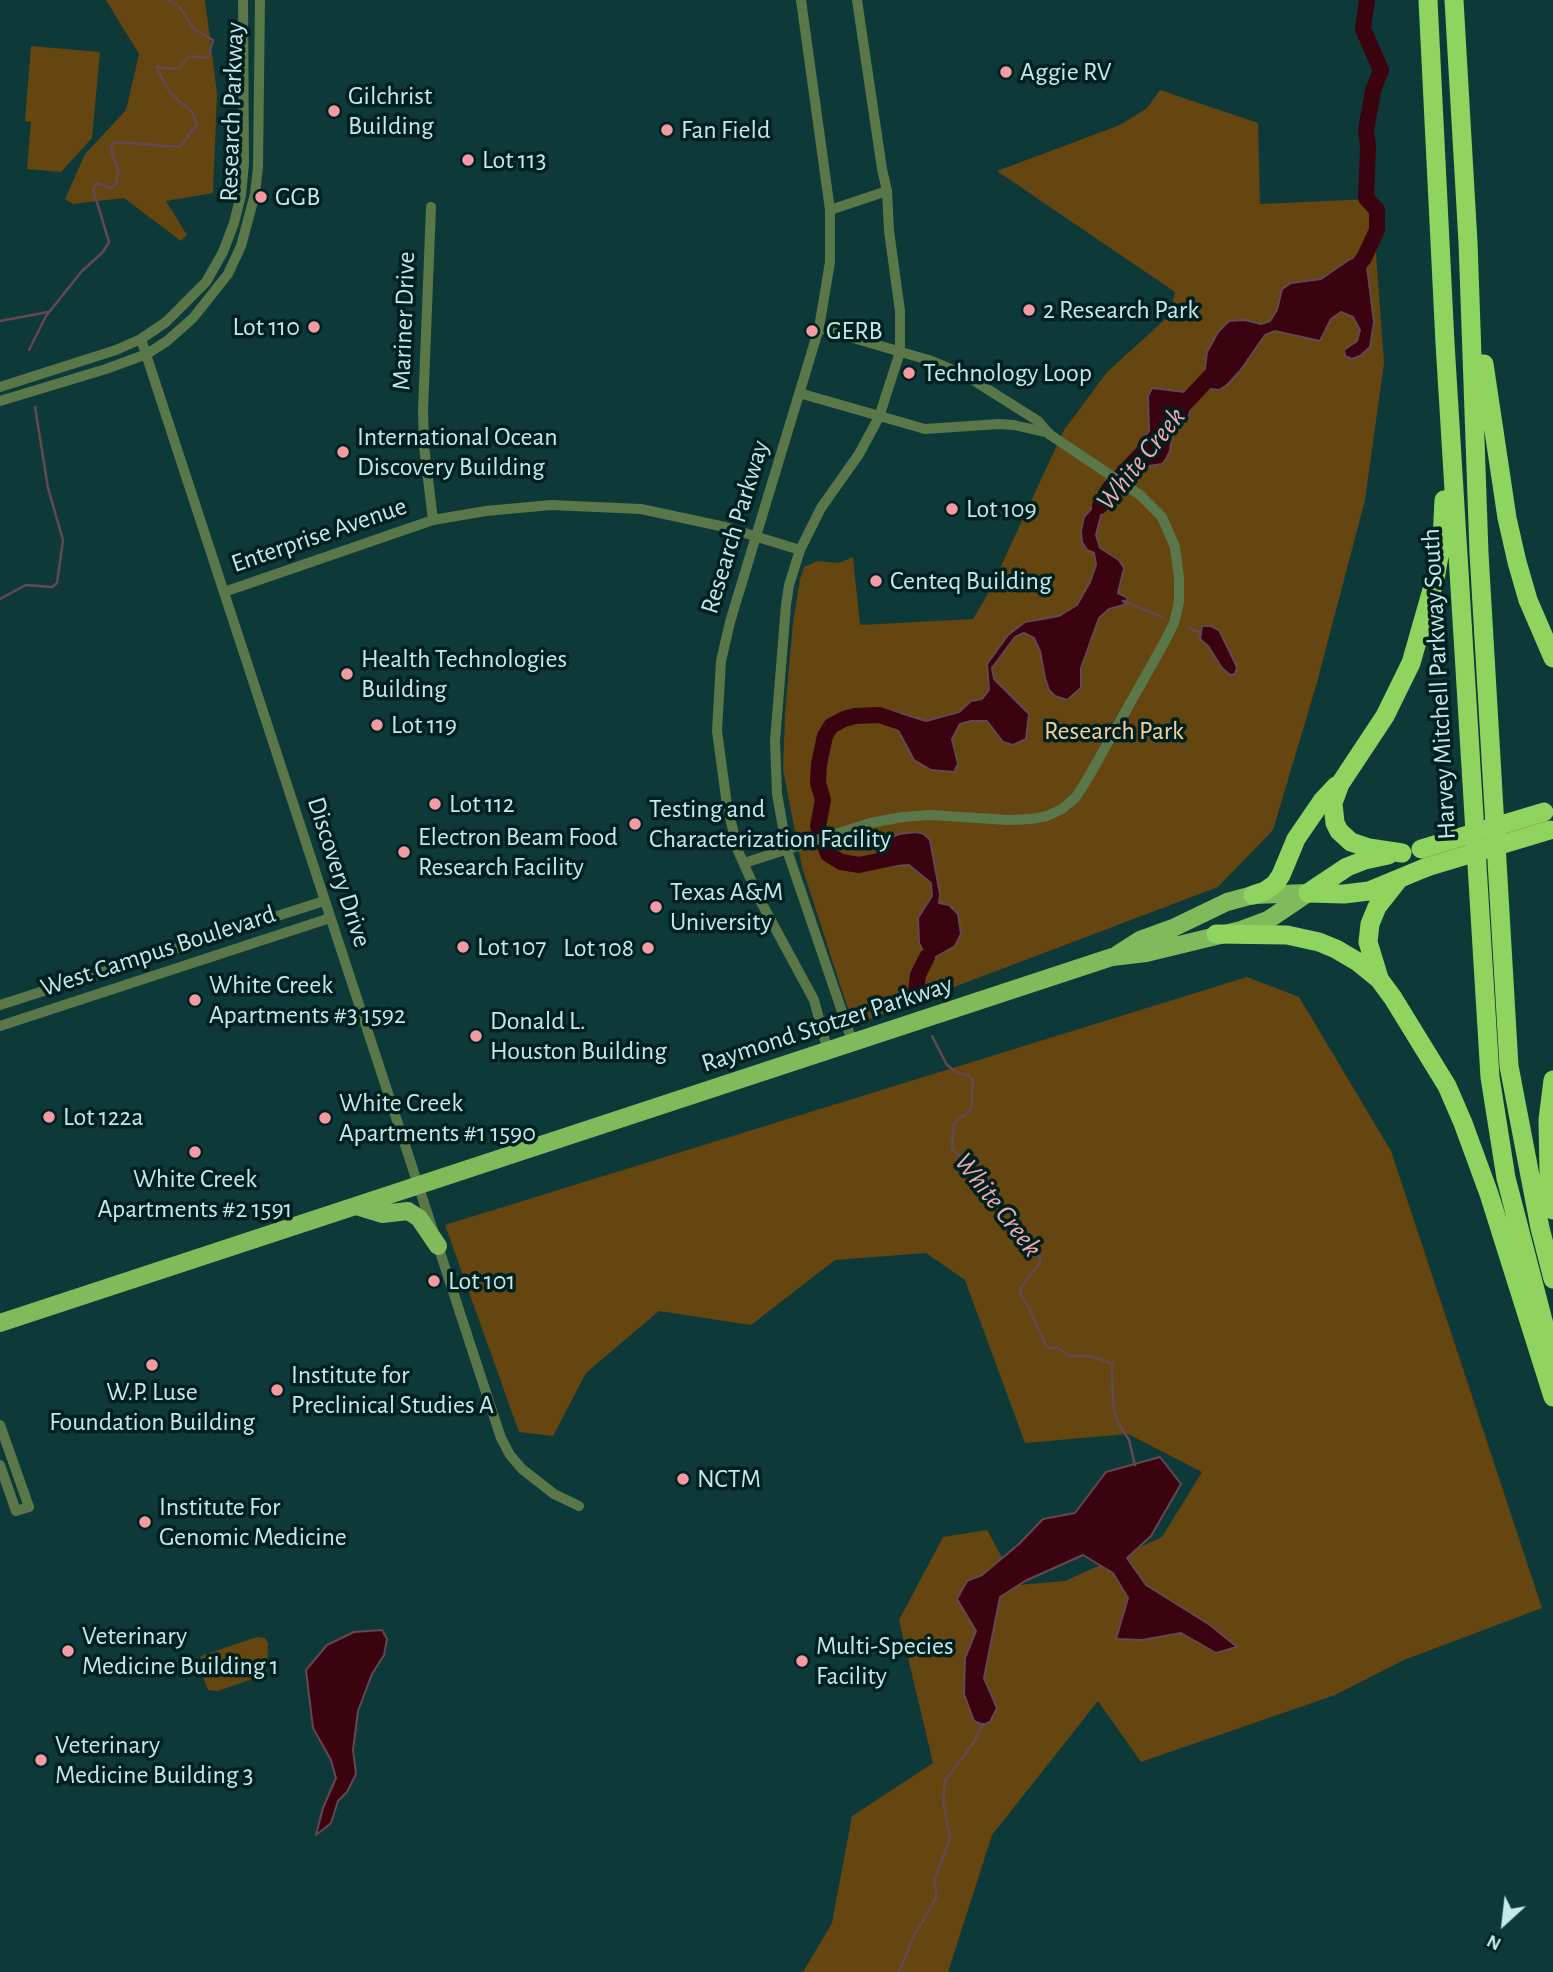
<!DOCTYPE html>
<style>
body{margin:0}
#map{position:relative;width:1553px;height:1972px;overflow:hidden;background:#0e3939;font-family:"Alegreya Sans",sans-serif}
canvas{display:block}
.north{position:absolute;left:1469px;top:1888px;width:70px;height:70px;-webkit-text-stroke:5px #001f1f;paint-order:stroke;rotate:207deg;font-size:19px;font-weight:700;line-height:28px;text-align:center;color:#c4e9e8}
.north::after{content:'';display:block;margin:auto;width:24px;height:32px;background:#c4e9e8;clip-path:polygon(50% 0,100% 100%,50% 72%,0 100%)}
</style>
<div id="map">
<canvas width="1553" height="1972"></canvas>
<div class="north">N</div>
</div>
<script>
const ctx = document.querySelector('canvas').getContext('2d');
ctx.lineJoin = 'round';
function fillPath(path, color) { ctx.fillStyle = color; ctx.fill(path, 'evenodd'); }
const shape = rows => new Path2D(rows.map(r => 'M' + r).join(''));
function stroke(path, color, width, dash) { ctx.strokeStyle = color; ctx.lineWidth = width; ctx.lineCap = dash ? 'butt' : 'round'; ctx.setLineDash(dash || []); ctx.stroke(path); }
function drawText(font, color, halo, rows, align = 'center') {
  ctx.font = font + ' "Alegreya Sans",sans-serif'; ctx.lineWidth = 7; ctx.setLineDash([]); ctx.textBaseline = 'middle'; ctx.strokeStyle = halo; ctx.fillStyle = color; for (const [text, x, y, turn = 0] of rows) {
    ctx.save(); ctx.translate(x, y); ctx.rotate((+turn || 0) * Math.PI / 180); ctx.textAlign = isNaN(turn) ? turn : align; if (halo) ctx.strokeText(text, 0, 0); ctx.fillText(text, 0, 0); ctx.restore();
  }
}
fillPath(shape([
 [106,0,205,0,217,93,213,193,166,201,187,235,181,241,124,198,73,204,65,199,85,154,126,110,139,54],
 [31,46,100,52,92,138,61,172,27,169,31,122,25,121],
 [1160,90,1258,123,1260,204,1372,199,1384,363,1365,500,1316,686,1273,830,1218,887,867,1020,854,1017,847,1006,802,867,783,770,785,714,793,623,800,580,804,567,817,561,839,563,853,557,860,625,973,619,989,592,1064,430,1107,372,1170,315,1175,292,997,171,1120,125,1147,108],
 [1247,977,1299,997,1391,1151,1542,1608,1404,1660,1335,1695,1141,1762,1098,1701,992,1835,948,1972,803,1972,832,1923,852,1816,933,1763,899,1620,943,1537,987,1530,1017,1585,1065,1581,1162,1537,1202,1472,1128,1434,1025,1443,965,1280,926,1253,835,1260,751,1325,659,1311,586,1373,553,1436,519,1432,445,1225],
 [257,1637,265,1638,268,1643,267,1674,218,1691,208,1690,199,1668,201,1656]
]), '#654510');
const water = shape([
 [1361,255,1366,259,1374,322,1370,347,1360,356,1352,359,1345,356,1344,350,1357,341,1360,330,1353,317,1341,312,1331,319,1320,341,1275,331,1265,335,1240,371,1227,385,1219,390,1211,389,1206,383,1205,369,1207,352,1218,332,1229,321,1245,320,1261,324,1270,321,1277,310,1282,289,1291,283,1321,279,1350,259,1361,255],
 [1152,388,1185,392,1191,400,1191,408,1188,419,1172,436,1170,451,1166,459,1162,464,1142,467,1132,460,1133,452,1149,431,1148,396,1152,388],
 [1105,486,1112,491,1103,508,1096,535,1100,548,1119,560,1124,568,1118,593,1128,598,1124,605,1109,609,1099,618,1081,668,1081,688,1067,700,1055,696,1049,690,1045,678,1040,651,1034,638,1024,633,1015,637,992,668,994,679,1029,714,1026,739,1013,745,1003,742,987,721,971,721,960,724,952,739,958,764,954,772,931,770,914,760,899,732,879,715,883,712,894,711,926,721,959,712,971,701,982,699,989,690,987,664,1008,635,1025,622,1059,616,1077,605,1090,582,1096,565,1094,553,1087,550,1082,542,1081,531,1084,517,1096,503,1105,486],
 [1202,626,1211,626,1219,630,1237,667,1235,674,1230,675,1222,668,1208,646,1200,639,1202,626],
 [916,832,924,834,930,840,940,894,939,903,949,905,958,914,961,934,955,946,934,958,924,974,918,975,917,969,924,953,919,943,918,918,932,896,931,883,909,865,879,867,875,860,876,850,886,840,899,834,916,832],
 [1160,1457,1181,1484,1151,1536,1127,1558,1146,1585,1210,1625,1237,1647,1216,1653,1181,1633,1142,1640,1116,1639,1128,1598,1113,1573,1083,1555,1025,1581,1000,1597,984,1678,997,1708,990,1722,983,1725,974,1721,964,1694,965,1658,976,1631,957,1599,967,1581,982,1575,1019,1544,1043,1519,1075,1513,1106,1472,1160,1457],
 [382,1630,387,1639,384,1655,372,1674,358,1711,353,1750,356,1774,347,1792,338,1801,331,1823,316,1835,323,1808,336,1778,331,1760,313,1728,306,1670,327,1645,354,1632,382,1630]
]);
fillPath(water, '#3b0310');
stroke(water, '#644851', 2);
stroke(shape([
 [0,321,48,312],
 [29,350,46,316,82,271,103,252,109,242,93,189,97,183,112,188,116,184,118,171,111,150,112,145,116,142,180,147,197,124,192,112,170,93,156,67,178,69,190,56,208,58,213,40,194,29,179,6,167,0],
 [0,599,26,585,52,587,57,583,63,540,48,488,35,407],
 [1123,601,1162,617],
 [1188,628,1201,633],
 [932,1036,947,1065,956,1072,970,1076,973,1082,971,1110,954,1123,952,1149,978,1174,977,1183,992,1192,1002,1205,1002,1219,1022,1230,1023,1244,1036,1249,1041,1261,1020,1289,1022,1298,1028,1306,1046,1346,1051,1349,1056,1347,1069,1356,1088,1356,1112,1363,1113,1404,1117,1421,1129,1440,1135,1465],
 [899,1972,913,1938,937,1896,934,1881,950,1838,943,1802,945,1781,974,1742,983,1724]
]), '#644851', 2.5);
stroke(shape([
 [1352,273,1364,258,1377,230,1377,210,1366,198,1368,146,1366,130,1373,91,1381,70,1363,29,1367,0],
 [1177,412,1219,367],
 [1100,506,1109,489,1147,448],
 [897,721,879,715,855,716,844,719,831,726,825,736,819,764,818,783,823,800,818,826,828,854,841,862,859,865,897,857],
 [916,991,918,975,927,957]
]), '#3b0310', 16);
stroke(shape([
 [801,0,830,210,830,262,819,328,730,622,721,661,717,731,727,805,738,851,761,902,814,1000,828,1052],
 [431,207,423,410,424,446,433,520],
 [830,210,887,191],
 [141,339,501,1438,510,1455,522,1469,554,1494,579,1506],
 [0,387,116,350,141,339,166,322,206,282,223,252,234,223,241,195,244,163,243,0],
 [799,393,925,429,999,424,1014,425,1049,433],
 [0,401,106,369,147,354,167,341,193,318,228,274,241,246,255,194,258,167,260,0],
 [224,592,433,520,486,511,551,505,641,509,725,527,800,550],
 [744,863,870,823,903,817,929,815,1008,820,1032,819,1047,816,1062,809,1076,797,1088,778,1164,643,1174,623,1179,602,1179,578,1175,547,1162,517,1140,495,1049,434,1038,421,965,375,932,361,819,328],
 [0,1005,324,901],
 [0,1026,330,918],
 [853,1044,787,850,777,794,775,741,786,605,789,585,800,550,821,508,859,454,879,417,900,352,900,311,889,231,887,191,882,169,857,0],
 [0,1425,29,1507,16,1511,0,1465]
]), '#5a7749', 10);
stroke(shape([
 [1118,954,1140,940,1173,928,1227,902,1253,895,1308,893],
 [356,1206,382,1214,408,1211,419,1218,438,1246],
 [0,1323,1112,957,1146,953,1241,930,1268,920,1308,893]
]), '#80ba5a', 18);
stroke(shape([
 [1428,0,1445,343,1490,1077,1506,1178,1553,1359],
 [1454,0,1468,242,1479,553,1509,1066,1540,1228,1553,1279],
 [1484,364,1507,518,1517,562,1528,600,1553,658],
 [1402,853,1369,848,1351,842,1339,831,1335,823,1333,803,1340,784,1385,716,1411,663,1435,579,1442,539,1444,500],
 [1308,893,1344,894,1369,891,1427,867],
 [1308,893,1347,867,1365,860,1388,855],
 [1253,895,1265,891,1275,884,1281,875,1296,839,1322,801,1336,786],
 [1216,934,1287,935,1319,942,1336,949,1358,962,1379,979,1393,998,1447,1086,1463,1123,1489,1194,1553,1397],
 [1379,978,1368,942,1370,924,1377,907,1399,879],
 [1553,1080,1548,1120,1549,1174,1553,1210]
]), '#8ed45f', 19);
stroke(shape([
 [1421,849,1544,812],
 [1427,867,1550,830]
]), '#8ed45f', 19);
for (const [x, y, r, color] of [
 [1006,72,7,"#f49aa2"],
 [334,111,7,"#f49aa2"],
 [667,130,7,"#f49aa2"],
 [468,160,7,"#f49aa2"],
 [261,197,7,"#f49aa2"],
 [1029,310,7,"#f49aa2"],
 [314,327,7,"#f49aa2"],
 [812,331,7,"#f49aa2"],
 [909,373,7,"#f49aa2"],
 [343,452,7,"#f49aa2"],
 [952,509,7,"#f49aa2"],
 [876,581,7,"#f49aa2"],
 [347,674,7,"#f49aa2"],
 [377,725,7,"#f49aa2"],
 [435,804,7,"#f49aa2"],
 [635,824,7,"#f49aa2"],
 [404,852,7,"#f49aa2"],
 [656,907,7,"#f49aa2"],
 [463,947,7,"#f49aa2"],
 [648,948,7,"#f49aa2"],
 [195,1000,7,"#f49aa2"],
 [476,1036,7,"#f49aa2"],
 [49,1117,7,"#f49aa2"],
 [325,1118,7,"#f49aa2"],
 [195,1152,7,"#f49aa2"],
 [434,1281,7,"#f49aa2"],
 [152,1365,7,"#f49aa2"],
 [277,1390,7,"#f49aa2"],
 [683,1479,7,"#f49aa2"],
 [145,1522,7,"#f49aa2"],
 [68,1651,7,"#f49aa2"],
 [802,1661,7,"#f49aa2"],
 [41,1760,7,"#f49aa2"]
]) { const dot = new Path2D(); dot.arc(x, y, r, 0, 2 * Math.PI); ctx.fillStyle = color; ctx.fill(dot); stroke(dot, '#001f1f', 2.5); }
drawText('26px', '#c4e9e8', '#001f1f', [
 ["Aggie RV",1020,72],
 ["Gilchrist",348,96],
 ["Building",348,126],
 ["Fan Field",681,130],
 ["Lot 113",482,160],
 ["GGB",275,197],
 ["2 Research Park",1043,310],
 ["Lot 110",300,327,"right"],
 ["GERB",826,331],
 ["Technology Loop",923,373],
 ["International Ocean",357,437],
 ["Discovery Building",357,467],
 ["Lot 109",966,509],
 ["Centeq Building",890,581],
 ["Health Technologies",361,659],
 ["Building",361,689],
 ["Lot 119",391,725],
 ["Lot 112",449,804],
 ["Testing and",649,809],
 ["Characterization Facility",649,839],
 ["Electron Beam Food",418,837],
 ["Research Facility",418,867],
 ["Texas A&M",670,892],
 ["University",670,922],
 ["Lot 107",477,947],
 ["Lot 108",634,948,"right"],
 ["White Creek",209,985],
 ["Apartments #3 1592",209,1015],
 ["Donald L.",490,1021],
 ["Houston Building",490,1051],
 ["White Creek",339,1103],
 ["Apartments #1 1590",339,1133],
 ["Lot 122a",63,1117],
 ["White Creek",195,1179,"center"],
 ["Apartments #2 1591",195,1209,"center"],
 ["Lot 101",448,1281],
 ["Institute for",291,1375],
 ["Preclinical Studies A",291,1405],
 ["W.P. Luse",152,1392,"center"],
 ["Foundation Building",152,1422,"center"],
 ["NCTM",697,1479],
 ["Institute For",159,1507],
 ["Genomic Medicine",159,1537],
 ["Veterinary",82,1636],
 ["Medicine Building 1",82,1666],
 ["Multi-Species",816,1646],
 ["Facility",816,1676],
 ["Veterinary",55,1745],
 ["Medicine Building 3",55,1775]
], 'left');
drawText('26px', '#c4e9e8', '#001f1f', [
 ["Research Parkway",232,112,-88],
 ["Mariner Drive",404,321,-88],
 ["Research Parkway",735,527,-73],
 ["Enterprise Avenue",319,535,-19],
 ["Harvey Mitchell Parkway South",1439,684,-93],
 ["Discovery Drive",339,872,72],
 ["West Campus Boulevard",158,951,-18],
 ["Raymond Stotzer Parkway",827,1024,-18]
]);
drawText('26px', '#f8d09a', '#001f1f', [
 ["Research Park",1114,731]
]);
drawText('italic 28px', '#f2acb1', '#001f1f', [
 ["White Creek",1141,459,-51],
 ["White Creek",998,1205,52]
]);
</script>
